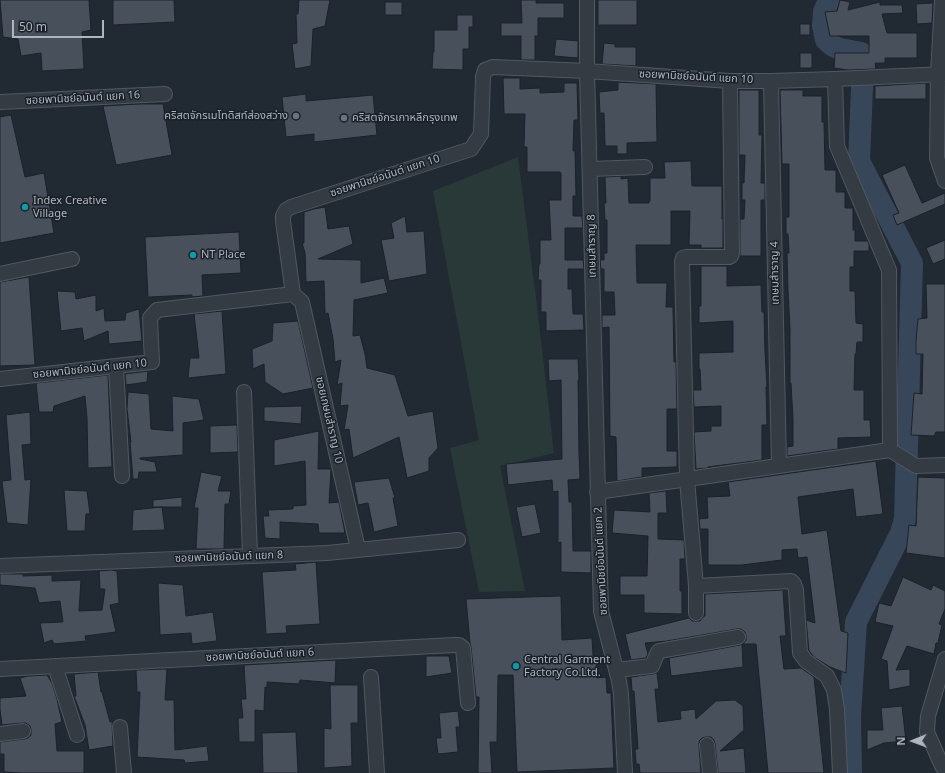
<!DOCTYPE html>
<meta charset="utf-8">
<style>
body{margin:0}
#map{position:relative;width:945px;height:773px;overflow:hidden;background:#212932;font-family:"Noto Sans",sans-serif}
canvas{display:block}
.north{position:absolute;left:893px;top:721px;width:40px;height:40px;-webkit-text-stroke:3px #1a2027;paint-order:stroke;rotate:269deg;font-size:11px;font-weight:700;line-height:16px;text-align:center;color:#aeb5c0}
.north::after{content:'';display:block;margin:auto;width:14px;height:18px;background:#aeb5c0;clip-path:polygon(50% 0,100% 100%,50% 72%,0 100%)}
.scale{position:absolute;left:12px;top:20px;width:92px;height:18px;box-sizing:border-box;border:2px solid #aeb5c0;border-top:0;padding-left:5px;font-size:12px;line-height:14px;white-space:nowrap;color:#aeb5c0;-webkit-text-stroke:3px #1a2027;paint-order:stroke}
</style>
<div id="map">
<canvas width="945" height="773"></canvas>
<div class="north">N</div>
<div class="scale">50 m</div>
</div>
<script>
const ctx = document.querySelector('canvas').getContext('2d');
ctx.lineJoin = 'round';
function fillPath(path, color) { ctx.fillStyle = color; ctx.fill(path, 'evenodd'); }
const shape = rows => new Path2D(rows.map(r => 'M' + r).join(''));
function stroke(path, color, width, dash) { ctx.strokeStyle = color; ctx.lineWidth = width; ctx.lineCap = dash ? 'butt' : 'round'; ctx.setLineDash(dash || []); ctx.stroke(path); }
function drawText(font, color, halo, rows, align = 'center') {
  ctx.font = font + ' "Noto Sans","Noto Sans Thai",sans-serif'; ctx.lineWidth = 3; ctx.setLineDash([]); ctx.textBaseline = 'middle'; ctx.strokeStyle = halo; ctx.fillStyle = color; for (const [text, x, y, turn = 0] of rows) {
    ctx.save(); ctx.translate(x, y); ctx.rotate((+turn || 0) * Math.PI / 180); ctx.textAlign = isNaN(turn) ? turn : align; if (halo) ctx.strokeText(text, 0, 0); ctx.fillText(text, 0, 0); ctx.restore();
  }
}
fillPath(shape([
 [518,157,537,306,554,453,500,466,525,591,479,592,450,448,479,440,433,191]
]), '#293938');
stroke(shape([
 [829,0,824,12,823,26,826,40,833,46,840,49,861,53,863,64,859,161,912,263,905,519,901,533,856,622,850,716,851,773]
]), '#38465a', 22);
const building = shape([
 [0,0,89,0,91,30,82,32,84,69,42,71,41,53,21,56,18,39,3,37,0,0],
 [113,0,174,0,175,22,113,25,113,0],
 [299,0,330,0,325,26,313,29,311,66,295,69,292,44,297,43,296,14,298,14,299,0],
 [521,0,536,0,536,3,564,3,564,18,538,18,538,36,535,36,535,60,521,60,521,36,501,36,501,23,522,23,521,0],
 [598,0,637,0,637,25,598,25,598,0],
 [840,0,850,2,848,10,880,2,880,5,902,5,903,13,882,14,887,33,917,33,917,58,885,58,885,63,875,63,876,69,848,70,834,68,835,53,869,53,869,36,830,36,825,12,837,11,840,0],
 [385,2,402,2,402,15,385,15,385,2],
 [933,3,932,23,917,24,916,4,933,3],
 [457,15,473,15,473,27,469,27,469,49,463,49,463,70,432,69,433,52,434,52,434,30,457,30,457,15],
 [800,24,810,24,810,35,800,35,800,24],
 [556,39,578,41,578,58,554,56,556,39],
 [604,43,615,44,615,47,636,47,636,66,602,64,604,43],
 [800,53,812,53,812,68,800,68,800,53],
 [503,78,520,78,520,89,540,88,540,93,564,92,564,83,577,83,578,120,574,120,573,151,575,151,576,196,573,196,573,216,582,216,583,228,565,228,565,260,583,260,584,269,568,269,568,289,572,289,573,314,583,314,584,330,546,331,546,312,541,312,541,280,538,280,539,264,540,264,540,240,551,240,549,200,561,200,561,173,560,172,527,172,527,147,524,147,525,114,504,114,503,78],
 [618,82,656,84,657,142,627,143,627,154,617,154,617,146,605,146,604,113,600,113,599,92,618,90,618,82],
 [926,83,926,99,875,99,875,86,926,83],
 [739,90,759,90,759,135,762,135,761,183,765,183,765,200,761,200,761,256,740,256,740,219,744,219,745,200,742,200,742,183,744,183,745,155,739,155,739,90],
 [780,90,803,90,803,96,822,96,822,122,824,122,825,170,836,170,836,192,845,192,845,208,853,208,853,230,855,230,855,241,868,241,869,245,869,251,854,251,854,267,850,267,850,291,855,291,856,323,863,324,863,342,857,342,856,354,855,354,854,390,864,390,864,420,870,420,871,437,838,438,838,449,787,456,787,447,793,446,793,420,791,383,790,383,790,328,788,291,787,253,789,253,788,234,786,234,786,217,789,217,789,164,782,164,780,90],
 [306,94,306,101,373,95,377,135,314,142,314,134,286,137,282,97,306,94],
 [139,104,163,104,172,155,116,165,103,106,139,104],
 [11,115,25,177,44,173,54,233,0,243,0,117,11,115],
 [691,161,692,186,722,186,722,219,723,219,723,248,701,248,701,245,689,245,690,211,671,211,671,245,636,245,637,283,667,283,666,307,673,307,674,362,676,362,677,409,667,409,667,451,677,451,677,467,642,468,642,477,617,481,616,437,610,436,609,327,602,328,602,315,615,315,614,292,604,292,604,269,601,269,600,260,604,260,604,253,607,253,607,220,605,220,604,203,606,203,605,177,621,176,621,179,628,178,629,203,649,203,649,201,650,201,650,178,665,178,664,162,691,161],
 [905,165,922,203,945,193,945,204,897,225,893,215,899,213,882,175,905,165],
 [325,207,328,229,349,226,353,244,318,259,361,260,361,283,384,278,388,293,354,300,353,336,360,335,365,354,367,368,395,375,408,416,433,411,438,448,429,458,429,471,407,478,399,437,353,458,349,429,344,430,348,405,340,406,342,383,337,385,341,360,335,362,333,339,328,313,325,314,324,281,306,282,305,253,302,243,304,243,304,212,314,209,325,207],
 [405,216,407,232,424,231,427,274,389,281,381,240,394,238,391,223,405,216],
 [239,232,241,273,202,275,203,296,192,297,192,295,148,297,145,237,239,232],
 [945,240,945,259,933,264,926,248,945,240],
 [701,266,727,266,727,286,761,285,762,312,764,312,765,351,767,387,766,387,767,425,762,425,762,460,715,466,708,467,708,468,696,469,694,432,711,431,711,426,721,426,721,406,694,407,693,390,701,390,700,369,699,369,699,353,733,352,733,321,699,323,699,306,701,306,701,266],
 [29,277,35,365,0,366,0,282,29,277],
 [926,284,945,284,945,432,936,432,934,436,911,435,914,393,922,394,923,354,916,354,916,341,918,319,927,318,926,284],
 [57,291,75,292,76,299,96,295,96,311,104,308,105,321,125,320,126,313,139,309,142,341,109,344,108,331,84,341,82,328,61,331,57,291],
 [222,311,226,374,188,378,190,358,199,358,194,314,222,311],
 [298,321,313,388,283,394,265,382,264,364,253,369,252,349,272,341,273,323,298,321],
 [548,359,578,359,579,380,578,380,579,453,580,479,568,480,569,502,572,502,573,551,591,551,591,573,561,572,561,542,558,543,558,491,553,492,552,480,508,485,506,464,562,459,561,380,549,381,548,359],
 [148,371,147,382,126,385,125,374,148,371],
 [108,375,112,467,88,468,87,418,85,396,54,406,53,412,39,412,36,383,108,375],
 [128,392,149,394,151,429,173,431,172,396,199,399,204,420,183,423,183,455,140,458,140,459,155,462,157,472,139,472,138,479,133,479,130,442,131,442,127,409,128,392],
 [302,406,301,424,264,421,264,407,302,406],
 [30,412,31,444,22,445,25,480,31,479,28,525,7,523,2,481,11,480,6,415,30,412],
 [237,425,238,452,210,453,210,426,237,425],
 [319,431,318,469,331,469,329,503,339,502,345,533,319,533,318,524,280,522,280,539,265,538,263,516,269,516,268,510,293,509,293,506,306,505,305,461,274,466,274,440,319,431],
 [876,461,883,514,856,517,853,489,798,497,802,534,827,530,841,631,848,633,846,673,830,667,814,657,809,651,806,620,815,623,807,557,798,558,797,549,782,550,782,560,742,565,708,565,708,529,700,529,699,519,708,518,707,497,730,496,728,482,876,461],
 [201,472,222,476,218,491,231,491,229,504,225,504,224,549,196,549,198,508,194,508,201,472],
 [918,477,945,478,945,558,906,553,909,525,916,526,918,477],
 [389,478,395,498,393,498,398,526,374,532,368,503,358,505,354,482,389,478],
 [64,490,87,491,90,514,86,514,85,531,67,531,64,490],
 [666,491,667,513,658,513,658,539,684,540,685,559,680,559,680,591,682,591,682,614,644,613,644,595,620,595,620,576,647,576,648,536,612,533,614,510,650,512,649,493,666,491],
 [182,497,182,507,153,507,153,500,182,497],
 [535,504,541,533,522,537,516,507,535,504],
 [162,507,165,530,132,531,133,510,162,507],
 [316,562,320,624,286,626,287,633,266,634,262,572,296,570,295,564,316,562],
 [111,570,117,571,119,603,110,605,116,632,85,636,86,641,54,644,52,640,44,643,40,623,63,622,60,601,39,603,35,588,0,585,0,574,23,574,23,576,52,575,52,581,81,580,79,611,102,610,105,589,100,589,99,571,111,570],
 [903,577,931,590,933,585,945,591,945,609,939,624,942,625,938,643,936,643,934,654,907,646,896,670,910,669,910,686,889,690,887,661,881,659,893,626,875,622,879,603,891,606,903,577],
 [158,583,183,585,186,616,213,612,217,641,192,644,191,633,160,635,158,583],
 [783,590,786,636,780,636,784,669,801,668,814,677,824,773,768,773,756,644,742,644,743,667,671,676,669,658,740,645,743,644,746,640,746,636,745,632,741,629,737,629,667,641,645,643,648,654,646,658,631,660,625,634,689,618,692,621,700,621,704,616,705,616,705,594,783,590],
 [561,596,562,640,592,638,593,656,596,656,597,678,606,677,607,693,611,693,614,768,517,772,513,675,498,675,497,742,490,742,492,773,478,773,479,697,476,697,471,647,470,643,466,599,561,596],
 [426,656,449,656,452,673,426,677,426,656],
 [336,660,335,683,300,680,299,684,267,682,267,688,265,687,264,711,255,710,255,742,239,742,238,718,243,718,241,699,246,699,244,665,336,660],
 [167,669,165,700,174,700,175,750,207,746,209,761,185,763,184,760,137,757,140,692,137,692,136,670,167,669],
 [98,672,101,692,102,692,110,722,112,721,113,746,89,750,85,725,74,696,76,696,74,674,98,672],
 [657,673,659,689,655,689,658,722,681,719,680,711,695,709,696,719,716,701,735,700,743,706,744,730,720,751,744,748,746,773,718,773,715,744,714,740,711,737,706,737,702,738,699,741,699,746,701,773,640,773,639,764,636,764,635,749,638,749,634,691,632,691,631,677,653,674,657,673],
 [47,675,52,683,57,699,62,722,55,724,57,751,84,751,84,773,22,773,4,772,4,754,0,754,0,742,24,739,28,738,31,735,31,730,30,726,26,723,22,723,2,725,0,710,0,698,26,696,20,678,28,676,47,675],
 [330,685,358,685,358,723,351,723,352,766,324,768,324,728,331,729,330,685],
 [902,706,906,741,884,743,867,750,867,730,883,730,881,708,902,706],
 [458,711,460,727,456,727,458,752,438,754,436,738,441,738,439,713,458,711],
 [296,732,298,773,263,773,262,733,296,732]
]);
fillPath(building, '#48505c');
stroke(building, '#1c222a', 1);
const minor = shape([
 [587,0,587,71,601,611,619,681,621,694,625,773],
 [942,0,938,74,937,158,945,181],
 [835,79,837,146,889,270,890,450],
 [730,81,732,253,731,256,729,257,686,257,683,258,682,262,687,479,696,586,791,581,794,584,796,590,800,653,806,661,827,676,834,690,837,709,840,773],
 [771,81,779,466],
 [0,102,165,94],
 [590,169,645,167],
 [0,274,72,259],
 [293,294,302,302,358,549],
 [116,366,122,476],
 [0,379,152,362,150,318,157,310,293,294,283,221,283,216,286,210,291,207,471,149,481,134,483,77,485,70,493,67,587,71,730,81,771,81,835,79,945,74],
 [244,392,250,556],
 [597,492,890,450,916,466,945,465],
 [0,566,327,553,458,540],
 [696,613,696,586],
 [945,659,928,716,927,732,942,766,945,770],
 [55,666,77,735],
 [0,669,454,645,459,645,463,648,468,703],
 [616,670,652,666,657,654,659,651,738,637],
 [371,677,377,773],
 [120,727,124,773],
 [0,734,23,731],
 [707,745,710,773]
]);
stroke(minor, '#525861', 16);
stroke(minor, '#343b43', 14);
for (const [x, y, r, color] of [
 [296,116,4,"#6b7280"],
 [344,118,4,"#6b7280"],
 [25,207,4,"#0f9aa8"],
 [193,255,4,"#0f9aa8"],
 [516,666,4,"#0f9aa8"]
]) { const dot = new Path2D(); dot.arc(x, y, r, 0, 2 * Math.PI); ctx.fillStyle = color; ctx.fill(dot); stroke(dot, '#1a2027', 1.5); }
drawText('11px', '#aeb5c0', '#1a2027', [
 ["ซอยพานิชย์อนันต์ แยก 10",696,77,3],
 ["ซอยพานิชย์อนันต์ แยก 16",83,98,-3],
 ["ซอยพานิชย์อนันต์ แยก 10",385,176,-18],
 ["เกษมสำราญ 8",592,246,-91],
 ["เกษมสำราญ 4",775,273,-91],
 ["ซอยพานิชย์อนันต์ แยก 10",90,369,-6],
 ["ซอยเกษมสำราญ 10",329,420,77],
 ["ซอยพานิชย์อนันต์ แยก 8",229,557,-2],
 ["ซอยพานิชย์อนันต์ แยก 2",601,561,-93],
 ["ซอยพานิชย์อนันต์ แยก 6",260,655,-3]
]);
drawText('11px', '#aeb5c0', '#1a2027', [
 ["คริสตจักรเมโทดิสท์ส่องสว่าง",288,116,"right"],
 ["คริสตจักรเกาหลีกรุงเทพ",352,118],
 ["Index Creative",33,201],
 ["Village",33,214],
 ["NT Place",201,255],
 ["Central Garment",524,660],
 ["Factory Co.Ltd.",524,673]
], 'left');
</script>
